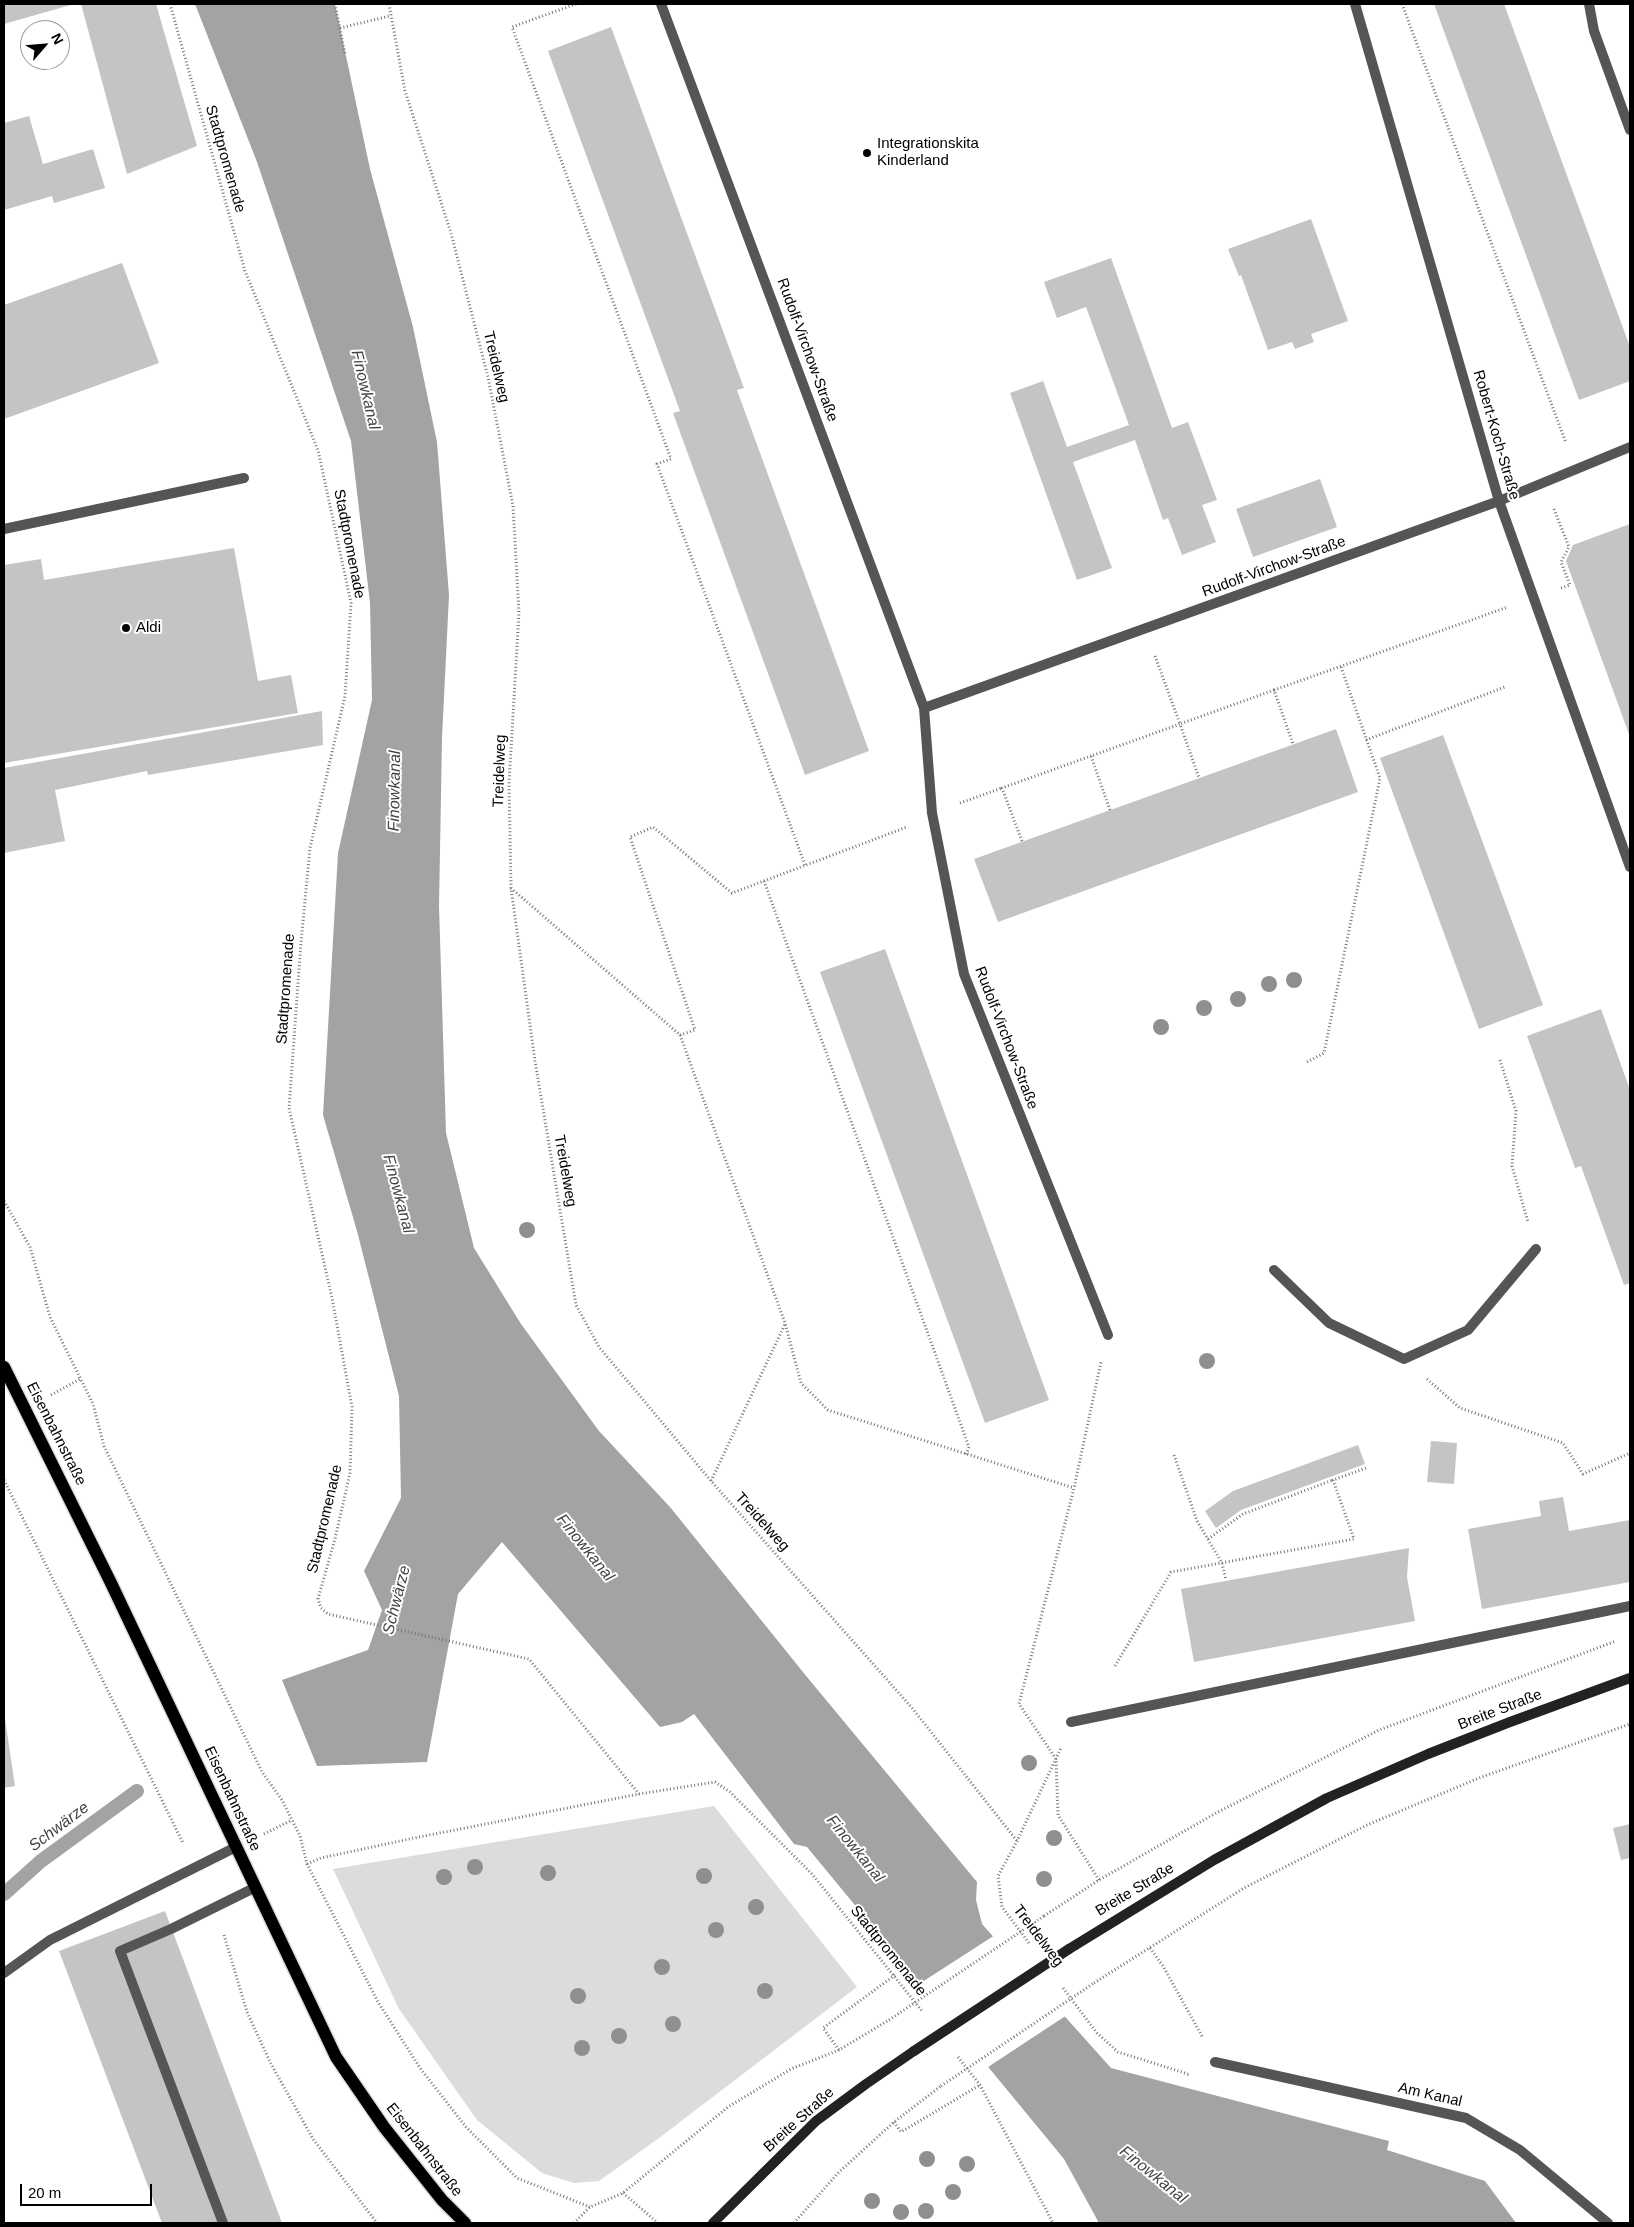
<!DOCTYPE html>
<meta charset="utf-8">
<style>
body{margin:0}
#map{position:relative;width:1634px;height:2227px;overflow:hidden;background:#fff;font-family:Helvetica,sans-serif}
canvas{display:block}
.frame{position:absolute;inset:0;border:5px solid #000;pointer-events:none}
.north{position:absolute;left:20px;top:20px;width:50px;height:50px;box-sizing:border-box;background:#fff;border:1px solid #999;border-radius:50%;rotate:63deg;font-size:14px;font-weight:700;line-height:20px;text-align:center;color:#000}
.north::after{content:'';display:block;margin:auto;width:18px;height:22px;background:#000;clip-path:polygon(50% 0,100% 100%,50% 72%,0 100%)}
.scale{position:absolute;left:20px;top:2184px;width:132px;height:22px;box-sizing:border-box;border:2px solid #000;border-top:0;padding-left:6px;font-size:15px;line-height:18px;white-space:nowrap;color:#000;-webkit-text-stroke:4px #fff;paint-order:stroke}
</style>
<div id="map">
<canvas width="1634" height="2227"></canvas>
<div class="frame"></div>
<div class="north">N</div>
<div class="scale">20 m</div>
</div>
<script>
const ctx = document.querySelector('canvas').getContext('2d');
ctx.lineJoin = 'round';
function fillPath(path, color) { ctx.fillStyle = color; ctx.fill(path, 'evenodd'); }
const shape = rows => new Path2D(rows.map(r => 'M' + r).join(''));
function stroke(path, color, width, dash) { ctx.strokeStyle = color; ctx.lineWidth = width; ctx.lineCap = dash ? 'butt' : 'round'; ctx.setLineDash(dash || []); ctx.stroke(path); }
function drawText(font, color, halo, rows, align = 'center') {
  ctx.font = font + ' Helvetica,sans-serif'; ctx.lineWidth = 4; ctx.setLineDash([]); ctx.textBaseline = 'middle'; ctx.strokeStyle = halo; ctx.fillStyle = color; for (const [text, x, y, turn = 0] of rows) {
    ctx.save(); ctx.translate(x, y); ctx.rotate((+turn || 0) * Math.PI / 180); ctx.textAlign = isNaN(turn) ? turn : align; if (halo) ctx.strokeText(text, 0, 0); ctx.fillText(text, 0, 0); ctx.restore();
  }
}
fillPath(shape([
 [714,1806,857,1987,659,2138,599,2181,574,2183,542,2173,477,2120,399,2009,333,1869]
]), '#dcdcdc');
fillPath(shape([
 [195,4,335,4,370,169,413,327,437,442,449,595,442,738,439,906,446,1133,474,1248,521,1324,599,1431,670,1507,807,1677,977,1882,976,1900,982,1924,1111,2068,1389,2141,1387,2150,1485,2181,1516,2223,1099,2223,1064,2159,807,1847,794,1844,694,1714,682,1722,660,1727,502,1542,458,1594,427,1762,317,1766,282,1680,368,1650,382,1610,364,1571,401,1498,399,1396,357,1231,323,1115,338,853,372,700,370,603,351,441,257,162]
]), '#a3a3a3');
fillPath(shape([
 [995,1935,1067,2015,985,2069,916,1986]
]), '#fff');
stroke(shape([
 [4,1894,41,1861,137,1791]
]), '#a3a3a3', 14);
fillPath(shape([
 [4,4,74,4,4,24],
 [81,4,156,4,197,146,127,174],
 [1434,4,1504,4,1630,347,1630,381,1579,400],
 [611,27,744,388,737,390,869,751,805,775,673,413,680,411,548,51],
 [29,116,43,164,93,149,105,188,54,203,52,196,4,210,4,123],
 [1311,219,1348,321,1311,334,1314,342,1295,349,1292,342,1268,350,1241,275,1239,276,1228,249],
 [1111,258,1172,428,1188,422,1217,500,1202,505,1216,542,1182,555,1168,518,1163,520,1135,440,1073,462,1112,568,1077,580,1010,393,1043,381,1067,447,1129,425,1086,307,1057,318,1044,282],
 [122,263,159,363,4,419,4,305],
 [1320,479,1337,527,1253,557,1236,509],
 [1630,524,1630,737,1566,561,1573,545],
 [234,548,258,681,291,675,298,713,4,763,4,565,41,559,44,580],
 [322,711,323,745,148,775,147,771,55,790,65,841,4,853,4,768],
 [1336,729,1358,792,998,922,974,859],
 [1443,735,1543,1005,1479,1029,1380,758],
 [885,949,1049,1400,985,1423,820,972],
 [1601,1009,1630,1090,1630,1283,1624,1285,1581,1166,1575,1168,1527,1036],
 [1431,1441,1457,1443,1454,1484,1427,1482],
 [1358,1445,1365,1464,1241,1510,1216,1528,1205,1511,1233,1491],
 [1563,1497,1569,1531,1630,1520,1630,1582,1482,1609,1468,1529,1541,1516,1539,1501],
 [1409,1548,1407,1577,1415,1621,1194,1662,1181,1589],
 [5,1719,15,1786,4,1788,4,1720],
 [1630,1824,1630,1858,1621,1860,1613,1828],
 [165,1911,282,2223,162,2223,59,1951]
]), '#c4c4c4');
const primary = shape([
 [4,1367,111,1583,336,2057,384,2127,442,2200,465,2223]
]);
stroke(primary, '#dbdbdb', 15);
stroke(shape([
 [170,4,245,271,318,450,351,603,345,696,310,848,301,942,289,1108,332,1298,352,1407,350,1473,335,1539,318,1599,321,1608,328,1614,529,1659,639,1794],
 [335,4,345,54],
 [389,4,405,91,451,233,488,377,513,506,519,613,509,783,511,888,535,1061,576,1305,599,1347,711,1481,913,1709,1017,1841],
 [576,4,512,27,671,459,657,464,805,865],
 [1402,4,1566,443],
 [340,28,390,16],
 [1554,509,1569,547,1561,562,1570,585,1561,588],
 [1155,656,1180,724,1274,690,1293,744],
 [1274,690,1508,607],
 [1366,740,1505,687],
 [960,803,1002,788],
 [1110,810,1091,756,1180,724,1199,778],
 [1022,841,1002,788,1091,756],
 [764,881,969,1447,966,1455],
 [511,888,680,1035,785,1323,801,1383,828,1410,1074,1488],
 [680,1035,695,1030,630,837,653,827,732,893,907,827],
 [1500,1060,1516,1111,1512,1166,1528,1222],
 [1307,1062,1324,1053,1380,778,1341,667],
 [4,1201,30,1247,50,1317,93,1404,104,1446,262,1772,282,1800,300,1836,307,1864,378,2002,420,2068,466,2127,517,2178,590,2207],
 [1427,1379,1460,1408,1563,1443,1583,1474,1630,1453],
 [51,1395,80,1379],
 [1174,1455,1197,1521,1222,1563,1226,1580],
 [4,1480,183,1843],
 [711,1481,785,1324],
 [1208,1539,1243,1514,1333,1480],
 [1115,1666,1171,1572,1354,1539,1333,1480,1366,1468],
 [264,1834,292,1820],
 [307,1864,321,1858,414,1838,639,1794,715,1782,730,1792,812,1874,922,2011],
 [1099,1880,1058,1815,1056,1759,1019,1704,1074,1488,1101,1362],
 [1044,1916,1099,1880,1216,1813,1379,1730,1616,1641],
 [224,1935,247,2012,270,2062,313,2139,377,2223],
 [1029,1943,1002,1907,998,1876,1017,1841,1061,1748],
 [1150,1948,1163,1966,1203,2038],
 [1094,1983,1244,1888,1367,1825,1479,1778,1630,1724],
 [1063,1988,1097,2033,1118,2052,1188,2074,1190,2073],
 [839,2050,823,2028,895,1975],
 [958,2057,980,2085,1053,2223],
 [894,2122,901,2132,980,2085],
 [623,2193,658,2223],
 [574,2223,590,2207,623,2193,728,2107,791,2069,839,2050,889,2020],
 [794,2223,839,2172,894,2122,941,2086]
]), '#777', 3, [1, 2.5]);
stroke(shape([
 [1589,4,1594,31,1630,130],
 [4,529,244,478],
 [1274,1270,1329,1323,1404,1359,1468,1330,1536,1249],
 [4,1973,50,1940,236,1847],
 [223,2223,120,1951,171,1929,256,1887]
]), '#555', 10);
stroke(shape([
 [661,4,924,708,932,813,964,974,1108,1335],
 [1355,4,1499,501,1630,867],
 [924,708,1499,501,1630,447],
 [1071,1722,1630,1606],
 [1215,2062,1466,2118,1520,2150,1608,2223]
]), '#555', 10);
stroke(shape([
 [1069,1949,1214,1860,1327,1798,1428,1754,1510,1722,1630,1678],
 [713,2223,816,2121,866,2084,914,2051]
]), '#222', 10);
stroke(primary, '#000', 12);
stroke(shape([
 [889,2020,1044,1916],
 [941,2086,1094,1983]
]), '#777', 3, [1, 2.5]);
stroke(shape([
 [914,2051,1069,1949]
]), '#222', 10);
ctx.fillStyle = '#8f8f8f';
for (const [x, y] of [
 [1294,980],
 [1269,984],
 [1238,999],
 [1204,1008],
 [1161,1027],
 [527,1230],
 [1207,1361],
 [1029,1763],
 [1054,1838],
 [475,1867],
 [548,1873],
 [704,1876],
 [444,1877],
 [1044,1879],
 [756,1907],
 [716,1930],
 [662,1967],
 [765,1991],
 [578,1996],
 [673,2024],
 [619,2036],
 [582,2048],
 [927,2159],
 [967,2164],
 [953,2192],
 [872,2201],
 [926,2211],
 [901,2212]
]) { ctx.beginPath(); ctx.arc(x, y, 8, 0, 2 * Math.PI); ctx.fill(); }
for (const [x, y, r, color] of [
 [867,153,5,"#000"],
 [126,628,5,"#000"]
]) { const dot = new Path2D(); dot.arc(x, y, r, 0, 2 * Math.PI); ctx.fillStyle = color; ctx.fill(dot); stroke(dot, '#fff', 2); }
drawText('15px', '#000', '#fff', [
 ["Integrationskita",877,144],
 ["Kinderland",877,161],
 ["Aldi",136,628]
], 'left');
drawText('15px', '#000', '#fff', [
 ["Stadtpromenade",225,159,74],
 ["Rudolf-Virchow-Straße",807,350,70],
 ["Treidelweg",496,367,77],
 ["Robert-Koch-Straße",1496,435,74],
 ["Stadtpromenade",349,544,79],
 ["Rudolf-Virchow-Straße",1274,567,-20],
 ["Treidelweg",500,771,-88],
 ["Stadtpromenade",286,989,-86],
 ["Rudolf-Virchow-Straße",1006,1038,69],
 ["Treidelweg",565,1171,80],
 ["Eisenbahnstraße",56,1434,63],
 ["Stadtpromenade",325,1519,-77],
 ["Treidelweg",762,1522,48],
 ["Breite Straße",1500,1710,-21],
 ["Eisenbahnstraße",232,1799,65],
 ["Breite Straße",1135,1890,-31],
 ["Treidelweg",1038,1936,53],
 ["Stadtpromenade",888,1951,51],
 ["Am Kanal",1430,2095,13],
 ["Breite Straße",799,2120,-42],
 ["Eisenbahnstraße",424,2150,52]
]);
drawText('italic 16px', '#444', '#fff', [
 ["Finowkanal",365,390,77],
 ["Finowkanal",395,791,-89],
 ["Finowkanal",398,1194,75],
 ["Finowkanal",585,1548,51],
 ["Schwärze",397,1600,-76],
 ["Schwärze",59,1827,-37],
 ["Finowkanal",855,1849,51],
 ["Finowkanal",1153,2175,39]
]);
</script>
